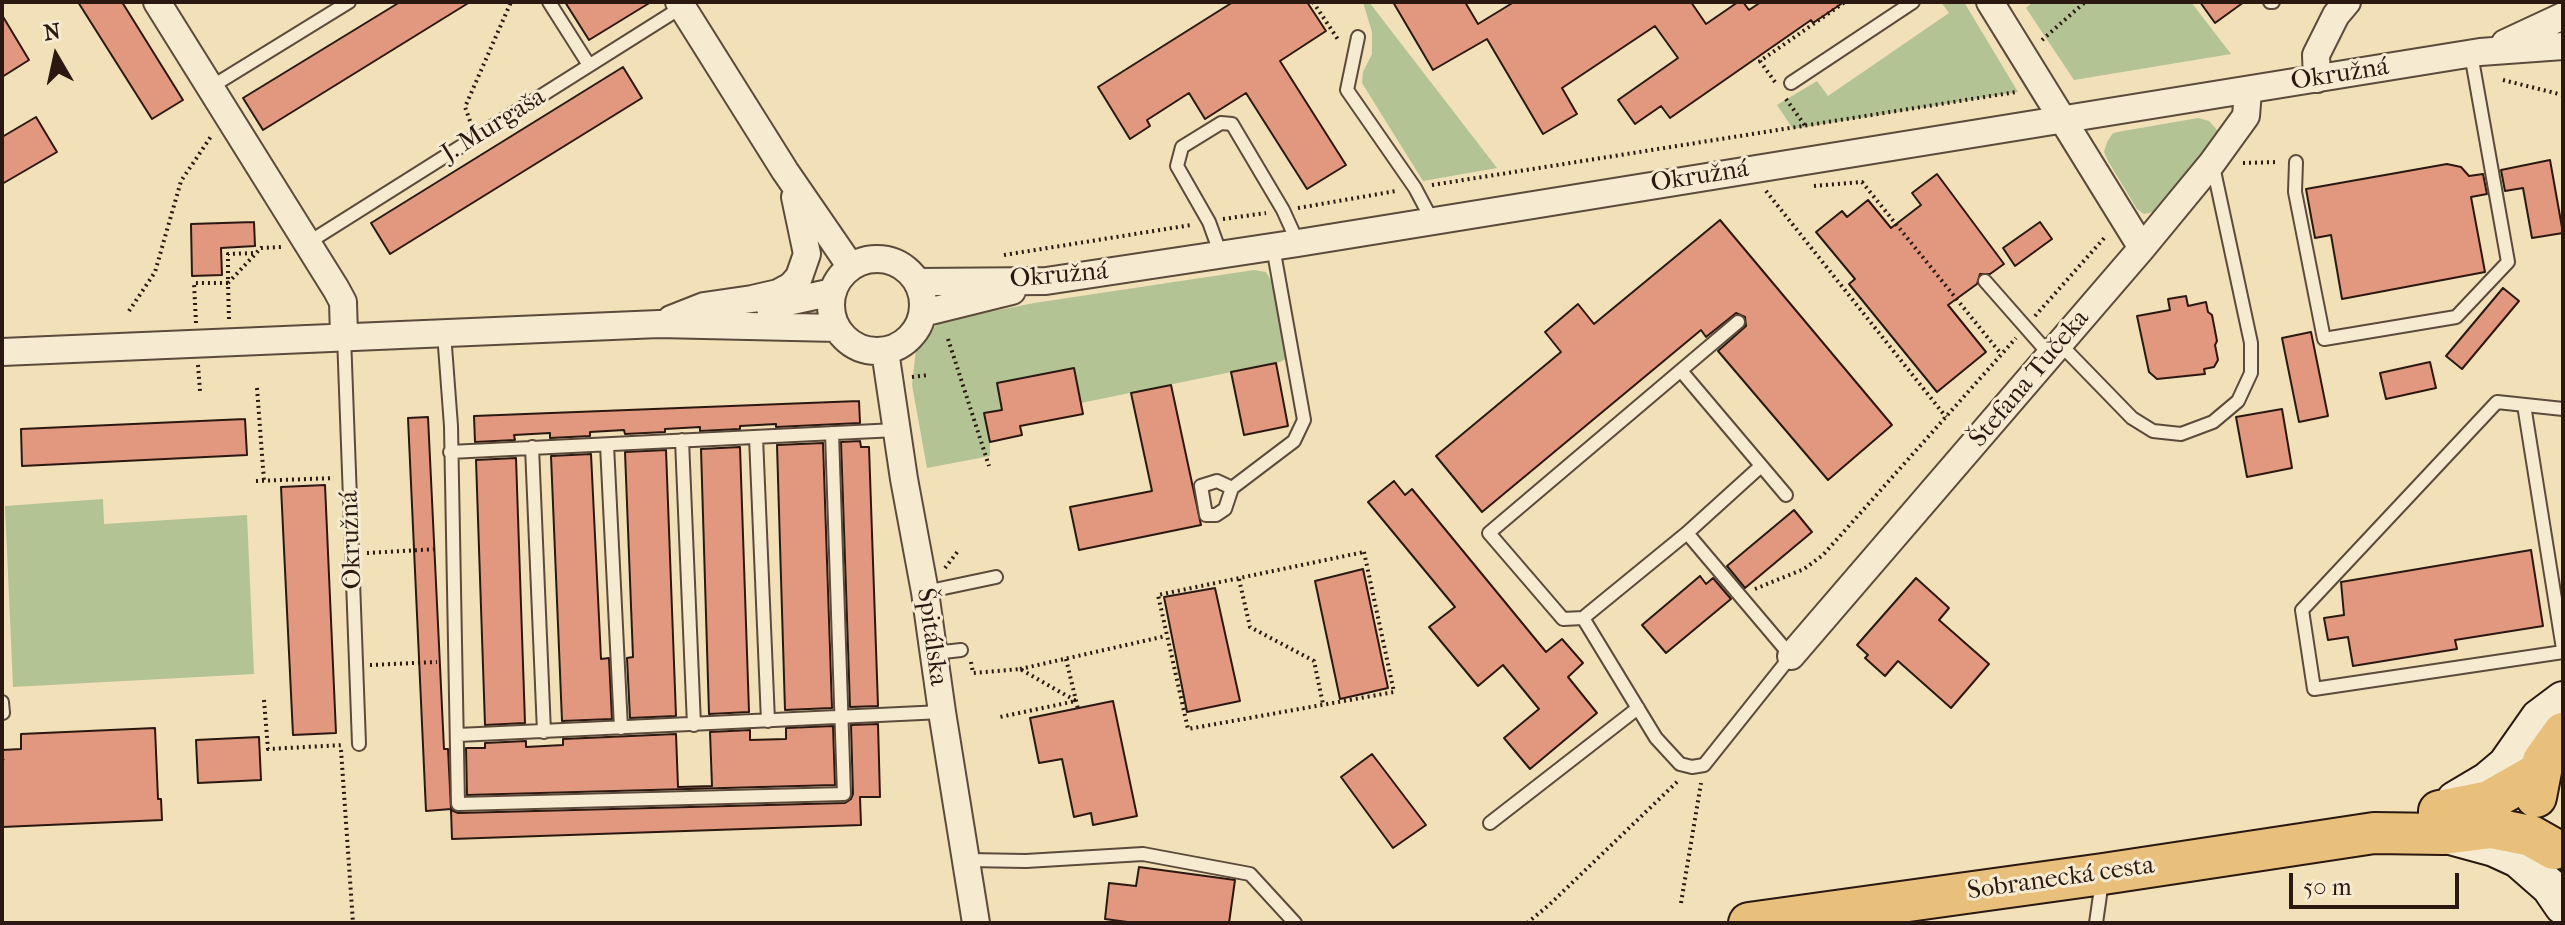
<!DOCTYPE html>
<meta charset="utf-8">
<style>
body{margin:0}
#map{position:relative;width:2565px;height:925px;overflow:hidden;background:#f1e0b8;font-family:"IM FELL French Canon",serif}
canvas{display:block}
.frame{position:absolute;inset:0;border:4px solid #2a1811;pointer-events:none}
.north{position:absolute;left:16px;top:16px;width:80px;height:80px;-webkit-text-stroke:6px #f6ebd1;paint-order:stroke;rotate:351deg;font-size:22px;font-weight:700;line-height:32px;text-align:center;color:#2a1811}
.north::after{content:'';display:block;margin:auto;width:28px;height:36px;background:#2a1811;clip-path:polygon(50% 0,100% 100%,50% 72%,0 100%)}
.scale{position:absolute;left:2289px;top:873px;width:170px;height:36px;box-sizing:border-box;border:4px solid #2a1811;border-top:0;padding-left:10px;font-size:24px;line-height:28px;white-space:nowrap;color:#2a1811;-webkit-text-stroke:6px #f6ebd1;paint-order:stroke}
</style>
<div id="map">
<canvas width="2565" height="925"></canvas>
<div class="frame"></div>
<div class="north">N</div>
<div class="scale">50 m</div>
</div>
<script>
const ctx = document.querySelector('canvas').getContext('2d');
ctx.lineJoin = 'round';
function fillPath(path, color) { ctx.fillStyle = color; ctx.fill(path, 'evenodd'); }
const shape = rows => new Path2D(rows.map(r => 'M' + r).join(''));
function stroke(path, color, width, dash) { ctx.strokeStyle = color; ctx.lineWidth = width; ctx.lineCap = dash ? 'butt' : 'round'; ctx.setLineDash(dash || []); ctx.stroke(path); }
function drawText(font, color, halo, rows, align = 'center') {
  ctx.font = font + ' "IM FELL French Canon",serif'; ctx.lineWidth = 6; ctx.setLineDash([]); ctx.textBaseline = 'middle'; ctx.strokeStyle = halo; ctx.fillStyle = color; for (const [text, x, y, turn = 0] of rows) {
    ctx.save(); ctx.translate(x, y); ctx.rotate((+turn || 0) * Math.PI / 180); ctx.textAlign = isNaN(turn) ? turn : align; if (halo) ctx.strokeText(text, 0, 0); ctx.fillText(text, 0, 0); ctx.restore();
  }
}
fillPath(shape([
 [1363,2,1369,2,1497,168,1423,181,1362,83,1363,72,1372,54,1372,32],
 [1941,2,1964,2,2018,92,1793,129,1777,105,1817,81,1828,96,1949,13],
 [2033,2,2191,2,2231,54,2074,80,2026,8],
 [2198,118,2209,121,2217,130,2218,140,2158,211,2144,214,2137,209,2108,161,2104,152,2107,142,2113,133,2123,131],
 [1254,270,1266,272,1273,284,1289,357,1280,362,1081,403,1074,368,998,383,1002,410,985,414,990,442,990,456,927,468,912,385,916,349,939,322,1034,303],
 [103,499,104,524,247,515,254,674,13,687,5,506]
]), '#b4c394');
const building = shape([
 [78,2,122,2,183,100,152,119,78,2],
 [400,2,470,2,263,130,243,98,400,2],
 [565,2,651,2,589,40,565,2],
 [1233,2,1307,2,1326,31,1280,61,1346,165,1307,189,1246,93,1205,119,1189,93,1147,120,1150,126,1130,139,1098,87,1233,2],
 [1393,2,1465,2,1478,24,1514,2,1691,2,1706,24,1738,2,1743,2,1749,10,1761,2,1844,2,1813,23,1811,20,1670,118,1661,106,1635,124,1618,100,1678,58,1655,26,1562,88,1577,114,1543,134,1487,39,1433,70,1393,2],
 [2200,2,2244,2,2215,23,2200,2],
 [2,15,29,60,2,77,2,15],
 [623,67,642,98,390,254,371,223,623,67],
 [36,117,57,152,2,184,2,137,36,117],
 [2550,160,2563,233,2532,238,2523,188,2505,191,2501,170,2550,160],
 [2447,164,2461,167,2469,176,2483,174,2487,194,2471,197,2485,272,2342,299,2331,235,2315,238,2306,189,2447,164],
 [1937,174,2004,264,1990,274,1980,274,1977,284,1948,305,1986,352,1937,392,1849,284,1855,279,1816,232,1842,211,1847,217,1868,200,1891,228,1921,205,1912,193,1937,174],
 [1720,220,1892,425,1828,480,1718,351,1746,326,1745,317,1736,313,1706,337,1701,330,1482,512,1436,456,1561,352,1545,332,1578,304,1594,324,1720,220],
 [254,222,255,246,221,248,222,275,192,276,191,224,254,222],
 [2040,222,2052,239,2015,266,2003,248,2040,222],
 [2503,288,2519,301,2462,369,2446,356,2503,288],
 [2186,296,2188,306,2206,302,2208,312,2212,315,2217,341,2215,345,2218,360,2214,367,2204,369,2205,374,2157,379,2149,372,2137,316,2170,310,2168,299,2186,296],
 [2311,332,2328,416,2299,422,2282,338,2311,332],
 [2430,362,2436,388,2386,399,2380,373,2430,362],
 [1276,363,1288,426,1244,435,1231,372,1276,363],
 [1074,368,1083,414,1020,426,1022,435,990,442,984,413,1002,410,997,383,1074,368],
 [1171,385,1201,525,1079,550,1070,507,1152,491,1131,393,1171,385],
 [859,401,860,423,776,427,776,424,740,426,740,429,700,431,700,427,665,429,665,432,625,434,624,430,590,432,590,436,550,438,550,433,514,435,515,440,475,442,474,416,859,401],
 [2282,409,2292,468,2247,477,2236,417,2282,409],
 [428,417,444,749,448,749,451,809,426,811,408,418,428,417],
 [245,419,247,455,22,466,21,429,245,419],
 [860,441,861,447,869,447,878,706,850,707,841,442,860,441],
 [823,443,832,708,785,710,777,445,823,443],
 [740,447,749,712,709,714,701,449,740,447],
 [666,450,676,716,630,718,627,658,633,657,625,452,666,450],
 [591,454,601,659,609,658,612,719,562,721,551,456,591,454],
 [516,458,525,723,485,725,476,460,516,458],
 [1394,481,1405,495,1412,489,1546,652,1562,639,1583,663,1568,677,1597,713,1530,769,1504,738,1539,709,1503,665,1478,686,1429,627,1455,607,1368,502,1394,481],
 [325,485,336,733,293,735,281,487,325,485],
 [1794,510,1812,532,1745,588,1727,566,1794,510],
 [2531,550,2543,626,2455,640,2457,649,2353,666,2348,637,2328,640,2324,618,2344,615,2341,582,2531,550],
 [1363,569,1388,688,1340,699,1315,581,1363,569],
 [1700,576,1706,584,1713,578,1731,599,1666,653,1642,625,1700,576],
 [1916,578,1949,608,1939,620,1989,664,1951,708,1898,661,1885,676,1865,658,1868,655,1857,645,1916,578],
 [1215,588,1240,701,1187,712,1164,597,1215,588],
 [1113,701,1137,816,1093,825,1091,813,1074,817,1062,759,1039,763,1030,718,1113,701],
 [878,724,880,797,860,797,861,825,452,839,451,810,458,813,845,803,851,799,853,794,851,725,878,724],
 [833,726,835,785,467,795,466,748,485,748,485,743,526,741,526,747,563,745,563,739,676,734,678,787,712,786,710,732,750,730,750,740,786,739,786,728,833,726],
 [155,728,158,799,161,799,162,820,2,827,2,750,21,749,21,734,155,728],
 [259,737,261,780,198,783,196,740,259,737],
 [1372,754,1426,825,1393,848,1341,777,1372,754],
 [1139,867,1235,880,1229,923,1135,923,1105,919,1109,883,1136,886,1139,867]
]);
fillPath(building, '#e2987f');
stroke(building, '#2a1811', 2);
const lane = shape([
 [549,2,589,65],
 [2270,2,2273,2],
 [1358,37,1347,90,1415,188,1432,220],
 [1791,83,1913,2],
 [211,87,349,2],
 [2296,162,2295,192,2324,339,2456,317,2508,262,2471,54],
 [306,244,682,7],
 [1221,255,1209,222,1177,166,1182,147,1221,123,1232,124,1283,210,1298,243],
 [1985,281,2050,355],
 [444,333,451,426,458,804,844,794,832,433],
 [344,336,359,744],
 [2060,344,2132,418,2153,431,2181,434,2213,422,2238,401,2251,373,2251,343,2213,166],
 [1682,372,1786,495],
 [2524,405,2563,649],
 [2563,409,2497,402,2302,610,2314,689,2563,652],
 [756,437,768,721],
 [682,440,694,725],
 [607,445,621,728],
 [532,447,544,732],
 [450,452,896,430],
 [1232,488,1217,481,1201,486,1206,515,1216,515,1225,509,1232,488,1294,441,1304,420,1273,247],
 [1687,533,1791,656,1704,765,1692,767,1680,764,1656,738,1583,618,1563,619,1489,533,1738,322],
 [925,592,996,577],
 [1583,618,1687,533,1761,466],
 [934,653,961,650],
 [2,702,3,713],
 [458,735,942,712],
 [1490,823,1638,708],
 [967,860,1026,861,1143,854,1250,874,1295,923],
 [2096,923,2102,881]
]);
const street = shape([
 [157,2,336,289,343,302,344,336],
 [679,2,785,171,851,267],
 [1990,2,2142,248],
 [2505,43,2563,16],
 [2317,79,2316,55,2336,15,2347,2],
 '831 305a46 46 0 1 1 92 0a46 46 0 1 1-92 0Z',
 [918,282,1046,281,1298,243,2480,52,2563,46],
 [769,306,833,292],
 [923,313,1012,291],
 [671,319,704,306,752,299,778,293,791,286,799,277,807,254,795,197],
 [885,351,904,479,925,592,942,712,976,923],
 [2,352,659,324,837,328],
 [1791,656,2142,248,2212,163,2246,116,2248,91]
]);
const secondary = shape([
 [2455,800,2487,781,2506,765,2539,718,2563,700],
 [2450,836,2494,848,2518,859,2550,887,2563,906]
]);
const primary = shape([
 [2536,797,2543,761,2563,733],
 [2439,811,2489,801,2538,773],
 [1749,923,2103,874,2374,833,2444,834,2491,828,2531,836,2554,849]
]);
stroke(lane, '#5c4a3b', 16);
stroke(street, '#5c4a3b', 30);
stroke(secondary, '#2a1811', 40);
stroke(primary, '#2a1811', 44);
stroke(shape([
 [1313,2,1339,41],
 [2042,40,2085,2],
 [2503,80,2563,95],
 [1775,82,1760,61,1845,2],
 [1786,99,1806,127],
 [470,121,465,107,511,2],
 [2243,163,2278,162],
 [1432,185,2016,92],
 [1814,186,1862,182,2001,354],
 [1766,191,1946,417],
 [1298,208,1396,191],
 [1223,219,1266,213],
 [1004,255,1191,225],
 [129,311,155,272,181,181,212,135],
 [2035,316,2106,236],
 [229,319,228,283,261,248,281,247],
 [196,323,194,283,228,283,228,254,256,253],
 [948,339,989,466],
 [198,365,200,391],
 [912,377,929,375],
 [257,388,264,481],
 [256,481,334,478],
 [1364,552,1394,692,1188,729,1158,595,1364,552],
 [367,553,438,549],
 [945,568,958,551],
 [1239,579,1250,627,1314,661,1323,704],
 [1755,589,1804,569,1823,555,2016,338],
 [1066,659,1078,709],
 [971,662,973,673,1020,669,1076,701,1000,717],
 [370,665,437,662],
 [1020,669,1166,636],
 [264,700,268,749,344,745],
 [341,750,353,923],
 [2,759,4,758],
 [1681,903,1701,783],
 [1527,923,1549,905,1679,780]
]), '#2a1811', 4, [2, 4]);
stroke(lane, '#f6ebd1', 12);
stroke(street, '#f6ebd1', 26);
stroke(secondary, '#f6ebd1', 36);
stroke(primary, '#e8c07c', 40);
drawText('26px', '#2a1811', '#f6ebd1', [
 ["Okružná",2340,75,-9],
 ["J. Murgaša",494,126,-32],
 ["Okružná",1700,177,-9],
 ["Okružná",1059,276,-5],
 ["Štefana Tučeka",2030,379,-50],
 ["Okružná",352,540,-92],
 ["Špitálska",931,637,82],
 ["Sobranecká cesta",2061,879,-8]
]);
</script>
